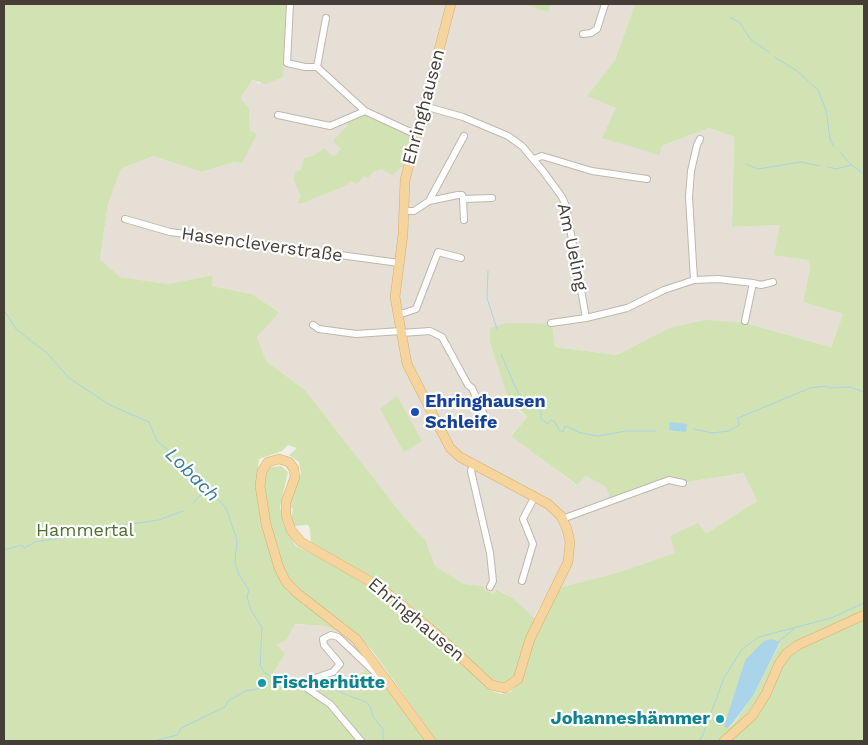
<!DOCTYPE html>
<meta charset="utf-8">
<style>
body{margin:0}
#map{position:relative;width:868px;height:745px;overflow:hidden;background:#f2eee7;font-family:"Work Sans",sans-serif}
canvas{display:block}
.frame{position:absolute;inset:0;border:5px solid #443e37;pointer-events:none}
</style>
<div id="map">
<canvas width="868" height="745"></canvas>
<div class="frame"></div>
</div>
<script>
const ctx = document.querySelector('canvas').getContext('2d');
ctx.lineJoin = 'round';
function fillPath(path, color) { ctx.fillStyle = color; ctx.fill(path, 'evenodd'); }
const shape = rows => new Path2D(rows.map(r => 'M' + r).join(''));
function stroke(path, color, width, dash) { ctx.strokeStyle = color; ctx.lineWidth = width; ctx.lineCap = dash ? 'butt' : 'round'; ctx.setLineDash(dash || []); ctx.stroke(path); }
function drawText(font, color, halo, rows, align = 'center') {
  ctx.font = font + ' "Work Sans",sans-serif'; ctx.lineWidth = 4.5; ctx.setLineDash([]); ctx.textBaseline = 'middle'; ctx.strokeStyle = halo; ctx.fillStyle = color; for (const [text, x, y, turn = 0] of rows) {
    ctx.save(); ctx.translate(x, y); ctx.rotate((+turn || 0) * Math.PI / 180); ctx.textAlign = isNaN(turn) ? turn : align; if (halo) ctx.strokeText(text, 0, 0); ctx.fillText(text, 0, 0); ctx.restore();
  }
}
fillPath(shape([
 [288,4,635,4,615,60,587,96,616,108,660,155,662,146,709,128,734,137,732,227,780,225,808,259,810,267,803,302,843,314,831,347,745,323,669,328,617,355,555,347,552,325,506,323,519,411,527,417,511,435,576,485,586,476,606,487,610,499,669,479,687,482,745,473,757,501,706,535,670,537,676,553,620,572,561,587,553,583,534,617,514,599,497,589,495,594,485,590,482,586,464,584,435,566,426,541,404,517,305,390,266,361,257,337,278,311,252,294,212,286,213,275,168,284,119,277,100,259,108,204,121,169,153,156,202,172,234,162,250,131,249,110,241,98,252,80,260,84],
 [290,624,325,626,346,636,372,665,330,700,307,695,273,673,285,654,277,644]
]), '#e5dfd6');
fillPath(shape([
 [4,4,288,4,283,77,266,84,252,80,241,98,249,109,250,131,257,134,242,163,234,162,202,172,153,156,121,169,108,204,100,259,120,277,168,284,213,275,212,286,252,294,279,312,257,337,266,361,305,390,404,517,426,541,435,566,464,584,483,586,485,590,494,594,496,589,514,599,537,620,521,665,512,680,503,684,492,681,397,594,311,542,310,529,308,525,293,526,291,522,293,509,289,505,301,473,299,462,289,455,297,448,288,445,282,451,259,459,257,478,279,575,355,642,428,741,4,741],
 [295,624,325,626,346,636,371,665,342,690,316,683,299,685,279,677,273,673,285,654,277,644,286,640],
 [525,4,551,4,548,12],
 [635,4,864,4,864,611,796,643,753,710,719,741,437,741,371,649,346,625,295,588,283,570,270,529,264,487,265,475,271,467,281,466,288,472,280,507,284,526,296,546,366,580,453,652,489,690,501,694,510,692,522,680,535,635,561,587,620,572,675,553,670,536,698,523,706,534,757,501,744,473,687,482,668,479,610,499,606,487,586,476,577,485,511,436,527,417,508,398,490,342,490,328,506,323,552,324,555,347,617,355,669,328,706,320,745,323,831,347,843,314,803,302,810,267,808,260,774,255,780,225,732,227,734,137,709,128,662,146,660,155,602,138,616,108,587,96,615,60],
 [780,643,753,696,733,724,729,727,724,727,745,660],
 [366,115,371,115,409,134,410,142,403,166,392,175,382,169,373,172,368,178,364,176,357,184,350,181,347,185,300,204,297,203,301,197,294,180,295,172,301,170,304,158,313,156,325,148,329,154,334,156,341,149,333,141,348,125,346,122],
 [397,396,422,441,404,452,380,409],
 [864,617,864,741,728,741,781,665,795,649]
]), '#d1e3b3');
fillPath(shape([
 [670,422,687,424,686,432,669,430],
 [771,639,780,642,753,696,732,724,727,728,724,727,725,723,745,660,764,641]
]), '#a9d4e9');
stroke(shape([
 [730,17,740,23,751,40,769,52],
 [774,57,796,70,818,90,826,110,830,139,834,147],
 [841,153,850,164,864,174],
 [746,164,758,169,801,162,820,166],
 [828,167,836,169,851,165],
 [488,271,487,298,497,329],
 [4,310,16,329,48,354,69,378,110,405,149,422,157,441,167,449,169,456,217,498,226,508,237,540,235,562,239,575,249,590,247,597,251,610,262,628,260,666,266,674,280,681,297,688,307,686],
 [501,354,518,393,538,409,541,412,541,419,548,424,551,420,555,422,559,430,563,432,565,426,581,433,598,436,626,431,656,431],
 [694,429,712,433,729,431,739,425,738,418,810,388,825,386,830,388,850,387,864,392],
 [193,503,205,490],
 [4,550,22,545,24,548,35,542,79,535,88,532,103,535,116,526,159,520,183,511],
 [779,641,794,629],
 [311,685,335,688,342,693,366,702,370,706,373,717,383,729,383,741],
 [154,741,177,735,181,728,225,707,228,701,245,691,263,688,269,681],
 [698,741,702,737,724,678,742,649,759,637,831,618,864,603]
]), '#a9d4e9', 1);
const minor = shape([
 [290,4,287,63,305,67,317,67],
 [326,18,317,67,365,111],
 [583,34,591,33,597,29,605,4],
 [424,106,463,117,508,136,522,146,543,171,562,197,566,206,586,318,627,308,664,290,694,280,689,197,691,171,697,145,700,139],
 [278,115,330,126,365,111,417,135],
 [534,159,542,156,592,171,647,179],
 [463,199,464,220],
 [429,201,458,195,462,195,463,199,492,198],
 [404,211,414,211,429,201,464,136],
 [125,219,170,232,399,263],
 [694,280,718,279,753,283,745,321],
 [753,283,761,285,773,282],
 [398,315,416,309,438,252,461,258],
 [551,323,586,318],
 [313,325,319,329,356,334,401,331],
 [401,333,430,331,442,337,468,385,472,388,484,415],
 [473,464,471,471,490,553,493,581,490,587],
 [562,519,669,480,683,483],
 [522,581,533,544,523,519,535,496],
 [361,741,330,704,308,689,309,680,333,672,340,664,324,645,323,639,331,635,338,637,378,675]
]);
const major = shape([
 [431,741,356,639,297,593,286,582,279,568,266,524,260,486,262,471,268,462,279,459,289,462,294,469,295,477,286,502,286,515,291,530,301,542,380,587,434,632,491,685,505,688,518,679,530,639,568,562,570,542,567,529,561,516,548,504,460,457,450,448,407,364,395,297,403,234,405,180,451,4],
 [724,741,752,716,766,694,779,664,787,653,798,645,864,615]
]);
stroke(minor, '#bfb7ad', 8);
stroke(major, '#d8af6e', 10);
stroke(minor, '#fff', 6);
stroke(major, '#f5d49d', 9);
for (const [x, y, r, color] of [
 [415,412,5,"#1a4fb4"],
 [262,683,5,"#0f9aa8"],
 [720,719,5,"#0f9aa8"]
]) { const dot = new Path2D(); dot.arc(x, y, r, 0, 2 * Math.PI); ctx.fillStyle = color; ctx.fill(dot); stroke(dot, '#fff', 2); }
drawText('18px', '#443e37', '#fff', [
 ["Ehringhausen",424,107,-75],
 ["Hasencleverstraße",262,245,8],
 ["Am Ueling",572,247,78],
 ["Ehringhausen",416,620,40]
]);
drawText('bold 18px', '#164399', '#fff', [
 ["Ehringhausen",425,402],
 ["Schleife",425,423]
], 'left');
drawText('18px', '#4e712f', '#fff', [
 ["Hammertal",85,531]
]);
drawText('bold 18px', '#0d838f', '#fff', [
 ["Fischerhütte",272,683],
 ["Johanneshämmer",710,719,"right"]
], 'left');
drawText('italic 19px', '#387c9f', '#fff', [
 ["Lobach",192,475,45]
]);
</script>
